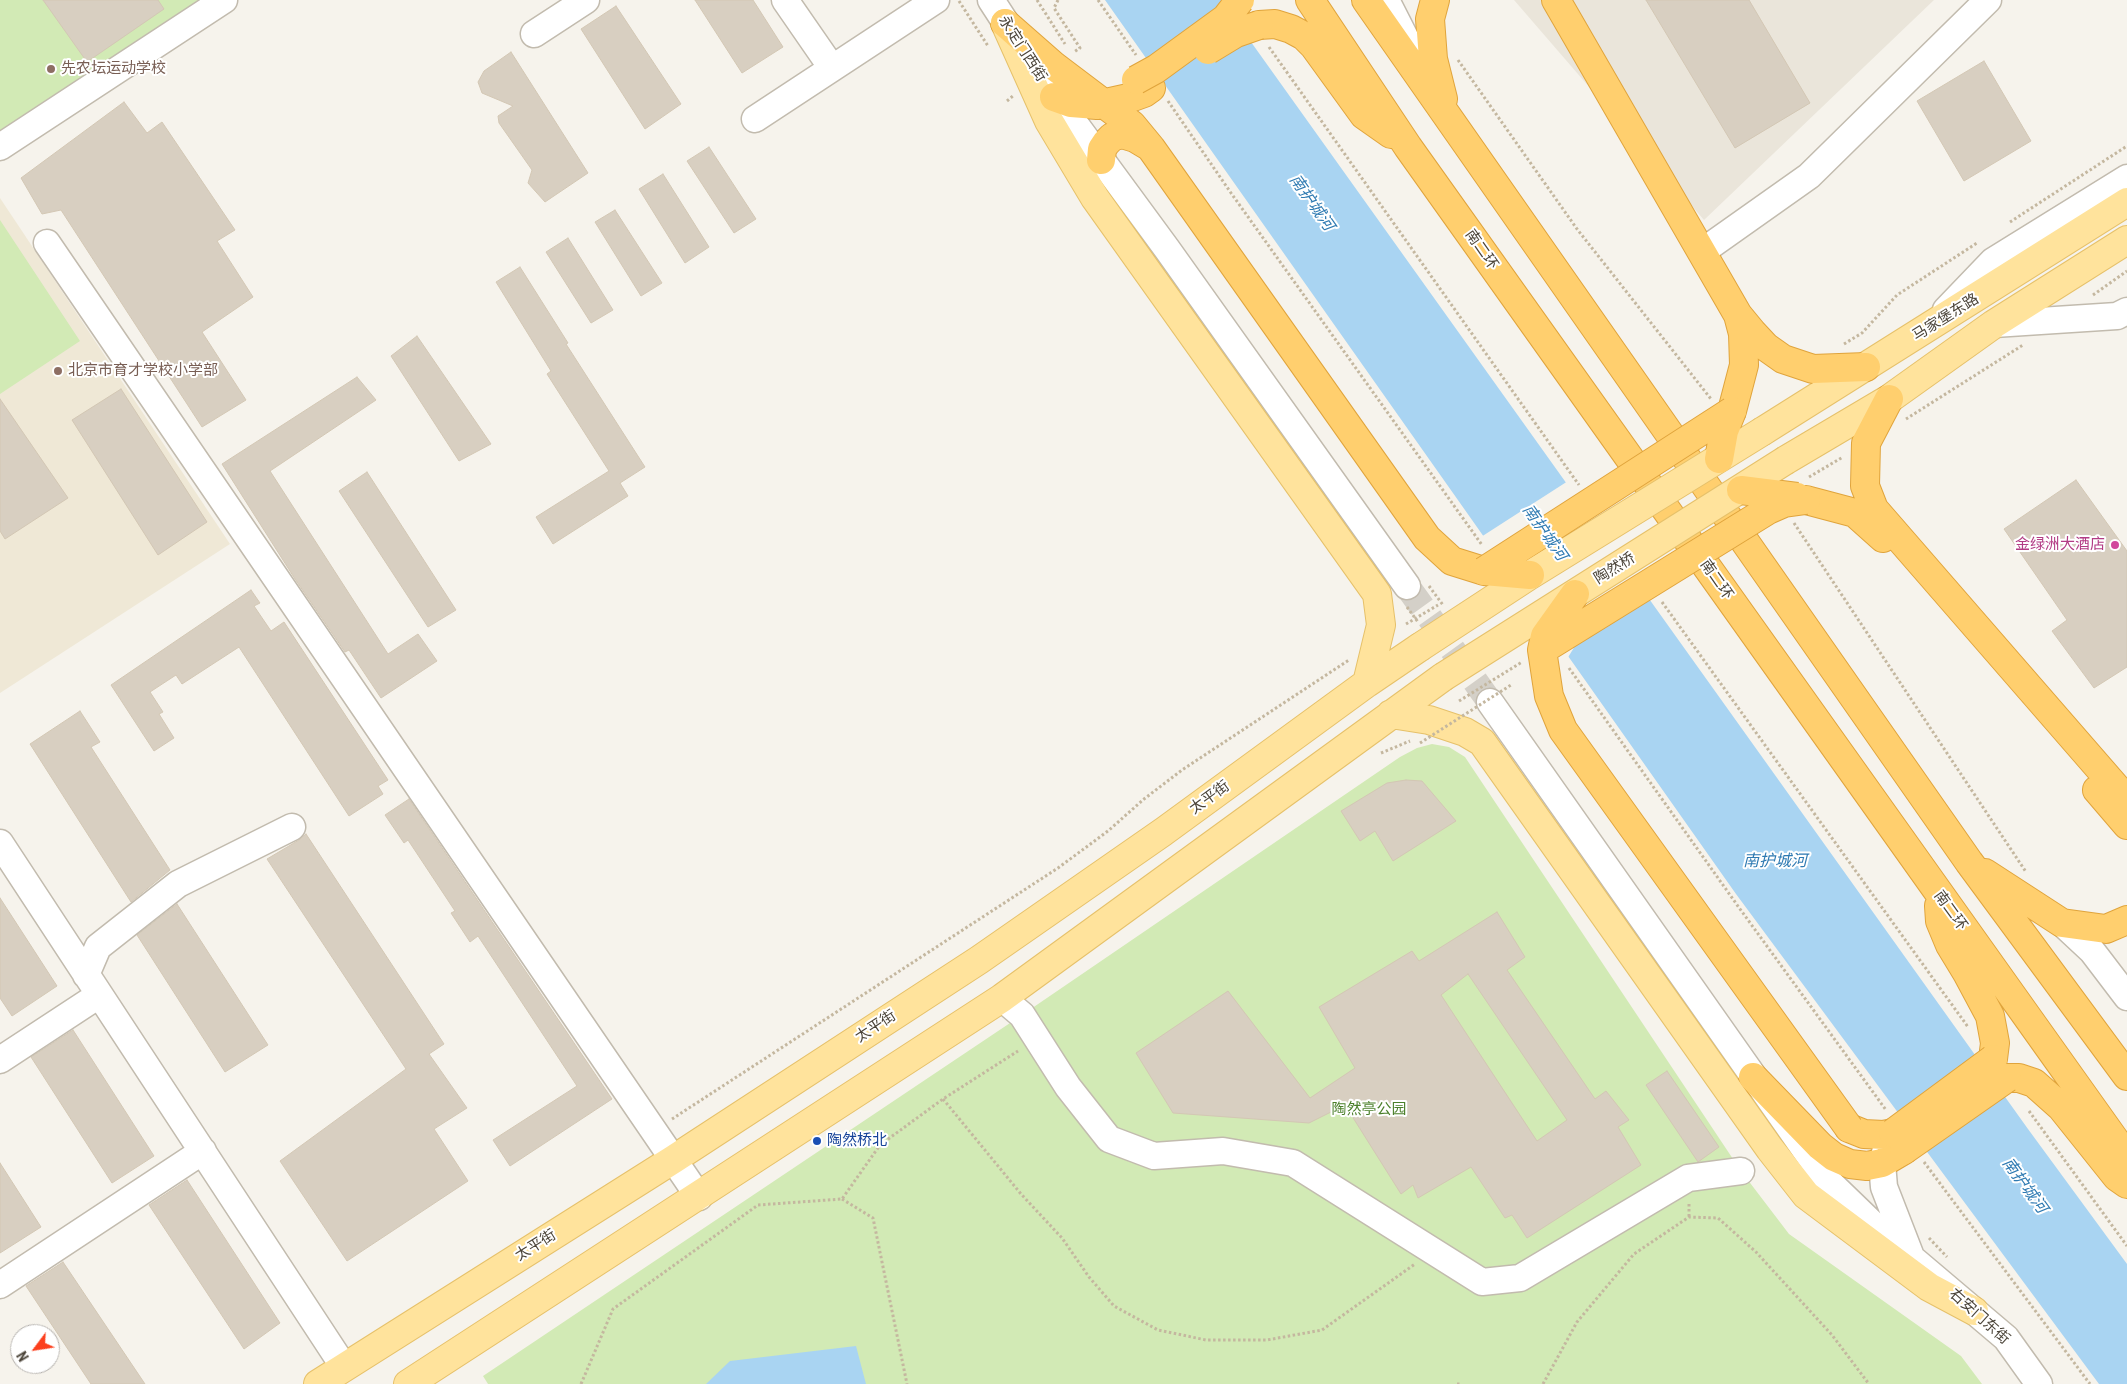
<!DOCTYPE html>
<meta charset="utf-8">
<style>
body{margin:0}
#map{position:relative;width:2127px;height:1384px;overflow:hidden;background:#f6f3ec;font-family:"Roboto Condensed",sans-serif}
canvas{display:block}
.north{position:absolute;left:10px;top:1324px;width:50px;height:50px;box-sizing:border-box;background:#fff;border:1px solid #b7b4b0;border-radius:50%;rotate:239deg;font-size:14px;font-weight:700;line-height:20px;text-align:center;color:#4b4439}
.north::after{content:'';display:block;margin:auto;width:18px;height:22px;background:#fc3f1d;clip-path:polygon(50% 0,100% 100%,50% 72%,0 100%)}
</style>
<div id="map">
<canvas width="2127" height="1384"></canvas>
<div class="north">N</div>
</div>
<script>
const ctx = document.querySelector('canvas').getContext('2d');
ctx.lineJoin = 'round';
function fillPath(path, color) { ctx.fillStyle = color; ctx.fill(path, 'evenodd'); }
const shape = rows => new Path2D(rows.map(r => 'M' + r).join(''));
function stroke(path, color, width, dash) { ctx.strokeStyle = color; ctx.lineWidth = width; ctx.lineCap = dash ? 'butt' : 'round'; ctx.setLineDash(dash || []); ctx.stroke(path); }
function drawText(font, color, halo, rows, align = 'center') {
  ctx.font = font + ' "Roboto Condensed","Noto Sans SC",sans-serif'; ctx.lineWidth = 4; ctx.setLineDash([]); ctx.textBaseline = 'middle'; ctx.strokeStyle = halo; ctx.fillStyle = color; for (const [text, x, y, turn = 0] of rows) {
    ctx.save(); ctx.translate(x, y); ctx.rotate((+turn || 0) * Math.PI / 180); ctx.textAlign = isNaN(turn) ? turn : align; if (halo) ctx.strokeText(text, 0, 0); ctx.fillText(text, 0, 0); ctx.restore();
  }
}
fillPath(shape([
 [1514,0,1934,0,1704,220]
]), '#eae5da');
fillPath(shape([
 [0,198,230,544,0,693]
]), '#efe8d6');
fillPath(shape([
 [0,0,204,0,0,137],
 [0,220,80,341,0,394],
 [1432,744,1449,747,1465,757,1741,1171,1789,1234,1961,1356,1982,1384,488,1384,483,1376,1022,1015,1400,757,1417,748]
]), '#d2eab5');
fillPath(shape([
 [1105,0,1221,0,2028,1129,2127,1264,2127,1384,2099,1384,1736,894],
 [856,1346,866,1384,706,1384,730,1361]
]), '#a9d4f2');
fillPath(shape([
 [1568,481,1651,598,1575,646,1567,659,1481,537]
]), '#f6f3ec');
const building = shape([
 [43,0,158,0,164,9,87,62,43,0],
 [695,0,753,0,783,47,742,73,695,0],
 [1646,0,1749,0,1810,103,1735,148,1646,0],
 [616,6,681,104,645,129,581,29,616,6],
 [511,52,588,173,545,202,528,183,532,170,499,123,498,116,513,106,482,93,478,82,484,71,511,52],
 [1984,61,2031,141,1964,181,1917,101,1984,61],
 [124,102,147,133,162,122,235,230,217,241,253,297,202,332,246,400,202,427,61,210,42,214,21,178,124,102],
 [709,147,756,219,734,233,687,161,709,147],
 [663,174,709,247,685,263,639,189,663,174],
 [615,210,662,283,641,296,595,222,615,210],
 [568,238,613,310,591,323,546,252,568,238],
 [520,267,568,343,566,344,645,467,620,483,628,496,553,544,536,517,609,471,547,374,551,371,496,282,520,267],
 [417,336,491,444,459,461,391,356,417,336],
 [357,377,376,400,270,471,388,654,418,634,437,661,381,698,349,650,345,652,295,579,222,464,357,377],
 [121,389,207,522,158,555,72,420,121,389],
 [0,399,68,498,5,539,0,531,0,399],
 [367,472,456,610,428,627,339,491,367,472],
 [2076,480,2127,551,2127,667,2094,688,2052,631,2067,620,2004,529,2076,480],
 [251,590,260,603,254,606,271,631,284,622,388,780,378,786,383,794,349,816,239,647,182,684,176,675,150,692,163,712,159,714,174,738,154,751,111,685,251,590],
 [80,711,100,742,91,747,170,870,131,902,30,744,80,711],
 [1406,780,1422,781,1456,821,1393,861,1375,831,1360,841,1341,811,1387,783,1406,780],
 [409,799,612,1099,510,1166,493,1140,577,1086,478,936,470,942,451,913,455,911,408,840,404,843,385,815,409,799],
 [306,834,444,1044,429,1054,467,1108,434,1129,468,1181,347,1261,280,1161,406,1069,267,859,299,840,306,834],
 [0,898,57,986,12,1016,0,998,0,898],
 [177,904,268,1045,225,1072,137,935,177,904],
 [1497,912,1525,957,1507,970,1595,1099,1606,1091,1629,1120,1618,1127,1641,1165,1527,1238,1512,1215,1505,1218,1471,1167,1418,1198,1413,1185,1401,1194,1345,1105,1309,1123,1173,1113,1136,1053,1228,991,1310,1098,1355,1068,1319,1007,1412,951,1419,961,1497,912],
 [1468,974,1567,1120,1537,1141,1441,995,1468,974],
 [73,1030,154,1156,112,1183,31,1057,73,1030],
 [1667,1071,1719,1147,1698,1162,1646,1085,1667,1071],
 [0,1163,41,1227,0,1253,0,1163],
 [187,1180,280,1323,244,1349,149,1205,187,1180],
 [63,1262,145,1384,91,1384,26,1286,63,1262]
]);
fillPath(building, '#d8cfc1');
stroke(building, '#d3c7b4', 1);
stroke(shape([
 [1407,586,1490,702]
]), '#d4d0c8', 26, [26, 13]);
const minor = shape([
 [785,0,832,68],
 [991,0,1017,40],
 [1386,0,1411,49],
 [534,34,586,0],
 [1048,87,1167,249,1407,586],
 [755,119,936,0],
 [0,147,224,0],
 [47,243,699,1197],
 [1703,251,1809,176,1988,0],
 [1946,310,1993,261,2127,178],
 [1994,324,2117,316,2127,311],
 [1490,702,1825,1178,1882,1233,2006,1338,2039,1384],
 [0,843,344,1367],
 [2062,923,2092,951,2127,997],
 [86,975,98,947,178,884,292,827],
 [1002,998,1022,1015,1068,1087,1109,1139,1154,1156,1223,1151,1293,1163,1482,1282,1520,1278,1688,1178,1741,1171],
 [0,1060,99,995],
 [1888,1142,1882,1163,1884,1187,1910,1254],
 [0,1285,203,1151]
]);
const major = shape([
 [1005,23,1049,121,1095,198,1377,594,1381,625,1367,683],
 [1763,431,2127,202],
 [1786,460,1889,399,1994,324,2127,240],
 [1391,714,1429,720,1465,732,1482,742,1770,1149,1806,1195,1929,1287,1974,1311],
 [318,1384,674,1159,979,960,1163,832,1367,683,1420,647],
 [408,1384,1002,998,1443,677]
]);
const highway = shape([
 [1310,0,1408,147,2127,1157],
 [1366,0,1969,862,2127,1076],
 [1435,0,1430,19,1433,59,1443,99],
 [1556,0,1738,315,1752,332,1766,347,1783,359,1813,369,1866,367],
 [1005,23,1054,66,1132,125,1151,148,1427,538,1452,561,1484,571],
 [1259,25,1275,24,1291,29,1304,36,1314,46,1364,115,1391,134],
 [1054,97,1071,103,1097,105,1133,97,1144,93,1151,88],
 [1101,160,1102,149,1106,143,1112,137,1122,134,1135,138,1150,147],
 [1889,399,1866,443,1865,486,1874,509,2127,800],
 [1732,411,1744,365,1743,334,1738,315],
 [1806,500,1855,513,1883,538],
 [2097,790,2127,825],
 [1985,873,2062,923,2106,929,2127,920],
 [1939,906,1940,921,1950,945,1967,973,1990,1016,1995,1043,1993,1059],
 [1753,1077,1820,1146,1834,1157,1850,1164,1867,1166,1882,1163,1904,1150],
 [2007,1078,2019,1078,2034,1083,2061,1107,2117,1177,2127,1184],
 [1849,1128,1864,1134,1884,1135,1893,1133]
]);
stroke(minor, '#c2bbae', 29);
stroke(major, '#e6c16a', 30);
stroke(highway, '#e0a43c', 30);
stroke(shape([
 [1037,0,1065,44],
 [1058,0,1054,8,1080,48,1074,52],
 [1098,0,1136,55],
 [959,1,988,46],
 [1269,47,1579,485],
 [1458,60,1577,229,1711,399],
 [1007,101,1014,95],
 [1168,101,1231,193,1482,545],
 [2010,222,2127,146],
 [2093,295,2127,271],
 [1844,344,1862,333,1897,295,1977,243],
 [1906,419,2023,345],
 [1809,477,1843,457],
 [1794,523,2026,872],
 [1429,586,1443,605],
 [1662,602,1968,1027],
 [1407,607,1418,622],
 [1569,668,1740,909,1886,1110],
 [1381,753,1410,741],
 [943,1099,1021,1194,1062,1238,1089,1277,1114,1306,1158,1330,1206,1340,1267,1340,1322,1330,1415,1264],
 [2029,1111,2127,1246],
 [672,1119,1058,868,1108,831,1144,799,1182,770,1349,660],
 [1924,1162,2090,1384],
 [842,1199,873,1218,907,1384],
 [1689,1204,1689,1217],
 [1929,1238,1947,1257],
 [581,1384,613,1309,758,1205,842,1199,880,1145,943,1099,1018,1051],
 [1457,1384,1460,1384],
 [1543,1384,1577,1322,1634,1254,1689,1217,1718,1218,1756,1252,1832,1335,1869,1384]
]), '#c4b79f', 3, [2.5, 2.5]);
stroke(minor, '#fff', 26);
stroke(major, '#ffe39c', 28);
stroke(highway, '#ffcf6e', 28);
const majorBridge = shape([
 [1420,647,1530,575,1763,431],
 [1443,677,1786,460]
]);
const highwayBridge = shape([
 [1208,50,1236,33,1259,25],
 [1136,80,1156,69,1226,18,1240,0],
 [1719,459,1724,431,1732,411],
 [1741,490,1797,497],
 [1484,571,1732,411],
 [1484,571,1530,575],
 [1575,594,1545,636,1542,650,1549,696,1563,730,1849,1128],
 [1542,650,1768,510,1784,503,1806,500],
 [1893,1133,1993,1059],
 [1904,1150,2007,1078]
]);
stroke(majorBridge, '#e6c16a', 30, []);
stroke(highwayBridge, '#e0a43c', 30, []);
stroke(shape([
 [1406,624,1438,605],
 [1459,701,1522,662],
 [1420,743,1511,685]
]), '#c4b79f', 3, [2.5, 2.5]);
stroke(majorBridge, '#ffe39c', 28);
stroke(highwayBridge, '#ffcf6e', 28);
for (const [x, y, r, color] of [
 [51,69,5,"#8d6e63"],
 [58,371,5,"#8d6e63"],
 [2115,545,5,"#d1479c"],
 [817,1141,5,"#1a4fb4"]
]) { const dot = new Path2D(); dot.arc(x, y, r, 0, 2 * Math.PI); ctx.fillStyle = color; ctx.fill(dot); stroke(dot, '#fff', 2); }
drawText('15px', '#4b4439', '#fff', [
 ["永定门西街",1022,49,57],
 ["南二环",1481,250,55],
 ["马家堡东路",1946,318,-32],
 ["陶然桥",1615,569,-32],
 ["南二环",1716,580,55],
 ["太平街",1210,798,-36],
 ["南二环",1950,911,54],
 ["太平街",876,1027,-33],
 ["太平街",536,1246,-32],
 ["右安门东街",1979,1317,42]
]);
drawText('15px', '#785e54', '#fff', [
 ["先农坛运动学校",61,69],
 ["北京市育才学校小学部",68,371]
], 'left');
drawText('15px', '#b23c85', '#fff', [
 ["金绿洲大酒店",2105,545]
], 'right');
drawText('15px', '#4a7f2a', '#fff', [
 ["陶然亭公园",1369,1110]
]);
drawText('15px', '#164399', '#fff', [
 ["陶然桥北",827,1141]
], 'left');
drawText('italic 16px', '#2e7ab2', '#fff', [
 ["南护城河",1311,203,55],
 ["南护城河",1544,533,55],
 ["南护城河",1775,862],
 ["南护城河",2024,1186,54]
]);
</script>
